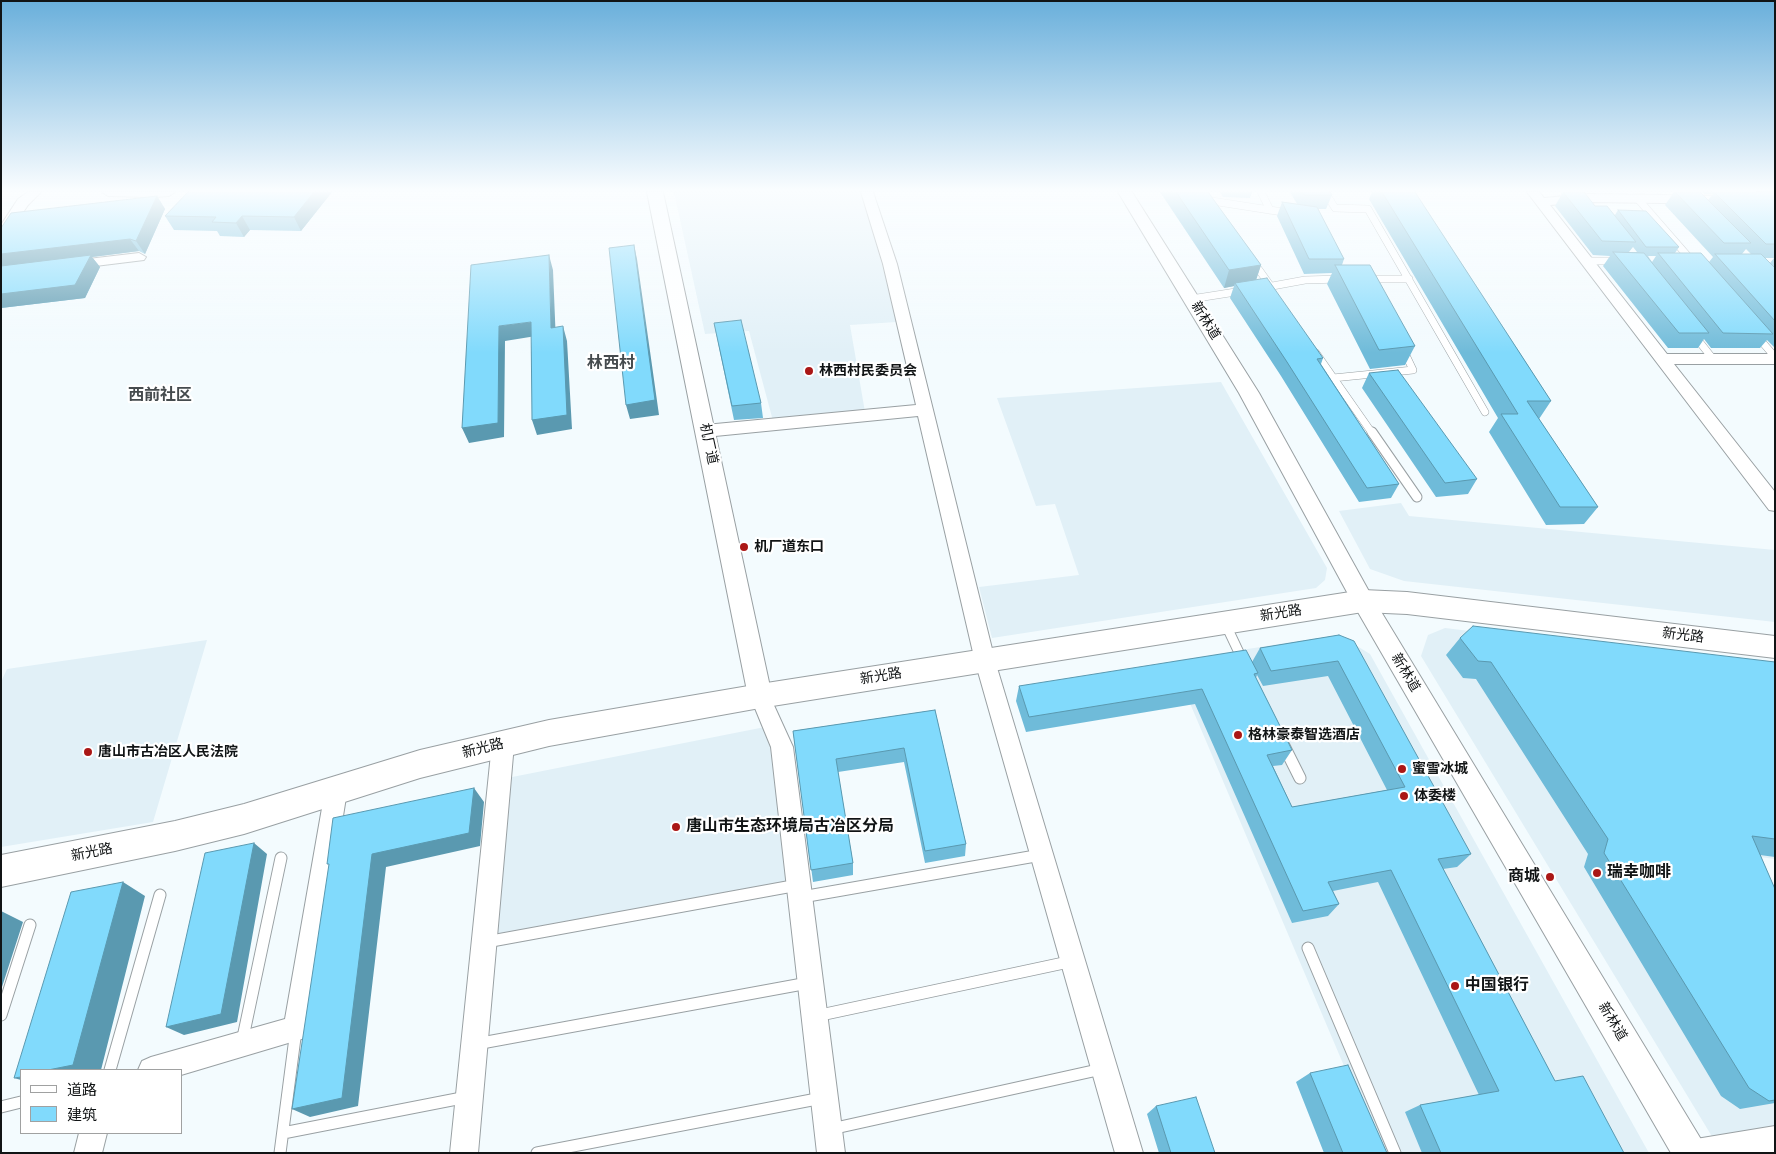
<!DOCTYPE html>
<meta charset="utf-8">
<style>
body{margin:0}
#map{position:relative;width:1776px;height:1154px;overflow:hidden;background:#f3fbfe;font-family:"Sofia Sans Condensed","Noto Sans SC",sans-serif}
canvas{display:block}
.frame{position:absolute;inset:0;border:2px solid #111415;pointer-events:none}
.legend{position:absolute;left:20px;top:1069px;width:162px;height:65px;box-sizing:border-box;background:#fff;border:1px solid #a0a1a1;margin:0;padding:6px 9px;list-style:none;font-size:15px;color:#111415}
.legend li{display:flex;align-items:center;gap:10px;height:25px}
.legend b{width:25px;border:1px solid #a0a1a1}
</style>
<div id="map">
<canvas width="1776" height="1154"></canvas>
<div class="frame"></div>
<ul class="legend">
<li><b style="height:6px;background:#fff"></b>道路</li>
<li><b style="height:14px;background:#81dafc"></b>建筑</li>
</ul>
</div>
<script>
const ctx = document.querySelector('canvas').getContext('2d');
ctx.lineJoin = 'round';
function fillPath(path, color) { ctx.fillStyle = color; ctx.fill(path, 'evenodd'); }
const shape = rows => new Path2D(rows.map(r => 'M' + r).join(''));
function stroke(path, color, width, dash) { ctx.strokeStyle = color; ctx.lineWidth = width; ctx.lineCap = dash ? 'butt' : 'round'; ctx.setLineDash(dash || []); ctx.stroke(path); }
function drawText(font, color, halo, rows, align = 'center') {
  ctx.font = font + ' "Sofia Sans Condensed","Noto Sans SC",sans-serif'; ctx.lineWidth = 4.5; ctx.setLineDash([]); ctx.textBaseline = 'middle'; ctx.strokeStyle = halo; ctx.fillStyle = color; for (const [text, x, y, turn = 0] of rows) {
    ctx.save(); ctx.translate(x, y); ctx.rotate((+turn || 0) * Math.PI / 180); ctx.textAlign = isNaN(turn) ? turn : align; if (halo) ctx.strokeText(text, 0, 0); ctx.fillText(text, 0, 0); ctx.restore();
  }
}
fillPath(shape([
 [674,192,863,192,897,322,850,325,865,412,773,421,749,331,705,334],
 [1221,382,1327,568,1325,580,1316,588,992,638,979,587,1079,575,1055,504,1036,506,997,398],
 [1401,503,1409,516,1775,550,1775,622,1404,581,1370,569,1339,511],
 [1445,628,1775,668,1775,859,1760,857,1775,891,1775,1153,1722,1153,1421,656,1428,635],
 [1317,638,1344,638,1370,654,1649,1153,1381,1153,1172,661],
 [207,640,153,822,1,847,1,682,7,669],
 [765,727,772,745,787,888,484,941,497,780]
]), '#e1f0f7');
const serviceFar2 = shape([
 [1261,192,1270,210],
 [1325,192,1335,208,1368,209,1485,412],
 [1638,199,1692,261],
 [1212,201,1289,213],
 [1252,260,1272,288],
 [1586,261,1617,261],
 [1366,279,1409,279],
 [1267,287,1305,280,1341,279],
 [1191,299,1242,291],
 [1694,335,1713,359],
 [1756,335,1775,357],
 [1316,353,1372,433],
 [1333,378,1413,370,1403,349]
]);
const serviceFar1 = shape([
 [1372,432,1417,497],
 [1225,623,1243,661],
 [1284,745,1285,747]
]);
const service = shape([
 [1284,746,1300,778],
 [802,897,1041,855],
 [486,942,798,885],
 [1308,948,1395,1153],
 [1,1015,30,925],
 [816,1016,1073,961],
 [242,1042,281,858],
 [476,1044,808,983],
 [110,1070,160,895],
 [1,1107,21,1102],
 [831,1129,1102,1069],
 [283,1133,467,1097],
 [280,1153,296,1030],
 [537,1153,822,1098]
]);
const minor = shape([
 [28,192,41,192,28,205,6,238,1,239,1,225,18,199,28,192],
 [102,192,175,192,169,196,153,197,108,196,102,192],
 [861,192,873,192,897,264,995,661,1143,1153,1115,1153,975,661,918,416,705,437,699,435,697,431,699,427,705,425,916,405,883,264,861,192],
 [1527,192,1539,192,1544,198,1588,194,1734,196,1761,192,1775,192,1775,197,1734,204,1588,202,1550,205,1667,354,1775,354,1775,364,1674,364,1775,492,1775,511,1769,510,1527,192],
 [139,253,146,257,144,260,71,269,64,265,71,261,139,253],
 [760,687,767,690,793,747,845,1153,817,1153,771,747,750,696,753,690,760,687],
 [503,735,511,737,514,744,478,1153,450,1153,492,744,495,737,503,735],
 [336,781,344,784,347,791,309,1029,305,1038,181,1075,181,1070,138,1070,142,1061,151,1057,285,1019,325,791,328,784,336,781],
 [1775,1126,1775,1153,1682,1153,1686,1143,1696,1139,1775,1126],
 [79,1133,107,1133,102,1153,74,1153,79,1133]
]);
const tertiary = shape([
 [647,192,663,192,772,696,769,703,760,707,751,703,748,696,647,192],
 [1118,192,1132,192,1259,393,1371,595,1702,1141,1707,1153,1671,1153,1355,607,1239,393,1118,192]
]);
const secondary = shape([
 [1363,590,1407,592,1775,636,1775,658,1407,614,1363,612,760,708,549,746,420,778,244,834,175,851,1,887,1,855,175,821,244,804,420,750,549,720,760,684,1363,590]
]);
stroke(serviceFar2, '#99a0a3', 8);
stroke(serviceFar1, '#99a0a3', 11);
stroke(service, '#99a0a3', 13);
stroke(minor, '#99a0a3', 2);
stroke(tertiary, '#99a0a3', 2);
stroke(secondary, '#99a0a3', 2);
stroke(serviceFar2, '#fff', 7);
stroke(serviceFar1, '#fff', 9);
stroke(service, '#fff', 11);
fillPath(minor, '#fff');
fillPath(tertiary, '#fff');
fillPath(secondary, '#fff');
fillPath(shape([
 [332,192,301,231,250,230,244,237,220,236,217,231,174,230,165,216],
 [1160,192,1208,192,1261,265,1256,280,1323,358,1321,364,1399,484,1391,498,1359,502,1281,376,1230,298,1234,286,1224,288],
 [1220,192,1252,192,1250,198,1223,197],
 [1290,192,1330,192,1332,195,1326,209,1318,209,1344,259,1342,265,1415,346,1405,365,1370,369,1327,284,1332,273,1304,274,1277,216,1282,202,1297,204],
 [1372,192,1415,192,1551,401,1539,419,1598,507,1584,524,1546,525,1489,432,1498,418,1369,199],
 [1563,192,1595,206,1615,215,1618,210,1679,247,1675,253,1709,262,1713,257,1665,205,1674,192,1700,192,1708,200,1713,194,1705,194,1702,192,1775,192,1775,348,1767,340,1760,348,1711,348,1704,339,1698,348,1668,348,1603,266,1610,256,1593,255,1555,206],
 [1633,247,1637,252,1629,252],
 [1746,249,1751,254,1742,254],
 [1648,256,1656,256,1652,262],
 [1765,258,1774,258,1770,263],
 [157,196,165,209,145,254,139,251,92,257,100,267,85,298,1,308,1,228],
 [714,323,761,403,763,418,734,420],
 [1369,373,1477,479,1468,494,1436,497,1362,388],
 [1339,635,1471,854,1457,867,1443,869,1555,1081,1624,1153,1422,1153,1405,1112,1420,1105,1479,1095,1378,882,1333,891,1339,904,1328,916,1292,923,1195,704,1026,732,1016,701,1019,686,1252,662,1260,648],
 [1257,675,1263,686,1328,676,1387,790,1292,807,1273,766,1282,765,1292,750,1256,678],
 [1460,638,1775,662,1775,857,1760,855,1775,889,1775,1103,1740,1109,1721,1096,1584,867,1588,854,1476,679,1463,678,1446,655],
 [935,710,966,844,965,856,925,863,904,762,838,772,853,863,853,875,813,882,793,731],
 [1310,1073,1387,1153,1324,1153,1296,1082],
 [1156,1106,1215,1153,1159,1153,1147,1114]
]), '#6fbbd9');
fillPath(shape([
 [314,192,332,192,301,231,294,217],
 [157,196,165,209,145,254,136,241],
 [242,216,250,230,244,237,236,223],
 [130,239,139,251,92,257,100,267,85,298,1,308,1,254],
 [634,245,637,259,659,415,630,419,626,405],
 [549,255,553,270,556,343,551,328],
 [1261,265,1255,283,1235,283,1234,286,1224,288,1229,270],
 [531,322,536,336,505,341,504,437,469,443,462,428,499,326],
 [563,326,567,341,572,429,537,435,532,420],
 [474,788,484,802,480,846,386,867,358,1106,310,1117,292,1109,372,854],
 [254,843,267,854,237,1022,184,1035,166,1027],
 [123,882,145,896,101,1070,48,1070],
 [1,911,23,922,1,990],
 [21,1077,21,1080,14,1078]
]), '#5a99b0');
const building = shape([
 [188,192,314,192,294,217,242,216,236,223,212,222,216,217,165,216,188,192],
 [1176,192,1208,192,1261,265,1229,270,1176,192],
 [1302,192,1330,192,1332,195,1304,195,1302,192],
 [1382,192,1415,192,1551,401,1527,401,1598,507,1560,507,1501,414,1518,414,1382,192],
 [1563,192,1584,192,1595,206,1607,206,1636,242,1602,241,1563,192],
 [1675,192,1700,192,1751,243,1724,243,1675,192],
 [1714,192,1775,192,1775,244,1766,244,1714,192],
 [157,196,136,241,130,239,1,254,1,228,11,213,157,196],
 [1282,202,1317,207,1344,259,1309,259,1282,202],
 [1618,210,1646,211,1679,247,1646,247,1618,210],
 [634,245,655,400,626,405,609,248,634,245],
 [1613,252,1644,253,1709,333,1679,333,1613,252],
 [1658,253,1701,253,1773,334,1723,333,1658,253],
 [1715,254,1761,254,1775,268,1775,321,1715,254],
 [91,255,75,285,1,294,1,266,91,255],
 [549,255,551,328,563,326,567,415,532,420,531,322,499,326,498,423,462,428,471,265,549,255],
 [1335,265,1370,265,1415,346,1379,350,1335,265],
 [1267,278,1323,358,1317,359,1399,484,1367,488,1287,362,1235,283,1267,278],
 [741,320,761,403,732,406,714,323,741,320],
 [1398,370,1477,479,1445,483,1369,373,1398,370],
 [1473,626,1775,662,1775,839,1752,836,1775,889,1775,1100,1769,1101,1749,1088,1604,853,1608,839,1491,662,1478,661,1460,638,1473,626],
 [1339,635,1354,641,1471,854,1438,859,1555,1081,1583,1076,1624,1153,1441,1153,1420,1105,1499,1091,1391,870,1328,882,1339,904,1303,911,1202,689,1029,717,1019,686,1246,650,1258,673,1254,674,1292,750,1267,755,1292,807,1405,787,1338,661,1271,671,1260,648,1339,635],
 [935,710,966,844,925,851,904,748,836,759,853,863,811,870,793,731,935,710],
 [474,788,469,833,372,854,342,1098,292,1109,329,864,327,864,333,818,474,788],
 [254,843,221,1014,166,1027,205,853,254,843],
 [123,882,73,1065,48,1070,21,1070,21,1077,14,1078,71,892,123,882],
 [1348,1065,1387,1153,1343,1153,1310,1073,1348,1065],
 [1196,1097,1215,1153,1171,1153,1156,1106,1196,1097]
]);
fillPath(building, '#81dafc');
stroke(building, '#5a99b0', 1);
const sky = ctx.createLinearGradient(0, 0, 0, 353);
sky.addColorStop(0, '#69afdb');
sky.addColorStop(0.54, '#fafdff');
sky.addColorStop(1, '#fafdff00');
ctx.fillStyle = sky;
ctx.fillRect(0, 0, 1776, 353);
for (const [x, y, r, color] of [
 [809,371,5,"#aa1716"],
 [744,547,5,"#aa1716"],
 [1238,735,5,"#aa1716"],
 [88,752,5,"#aa1716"],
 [1402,769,5,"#aa1716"],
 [1404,796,5,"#aa1716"],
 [676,827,5,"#aa1716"],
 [1597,873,5,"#aa1716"],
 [1550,877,5,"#aa1716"],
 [1455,986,5,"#aa1716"]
]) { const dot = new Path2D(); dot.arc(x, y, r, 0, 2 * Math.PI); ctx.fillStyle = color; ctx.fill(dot); stroke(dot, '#fff', 2); }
drawText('14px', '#111415', '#fff', [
 ["新林道",1205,321,58],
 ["机厂道",708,444,78],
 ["新光路",1281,614,-9],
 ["新光路",1683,636,7],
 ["新林道",1405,673,59],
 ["新光路",881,677,-9],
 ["新光路",483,749,-14],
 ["新光路",92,853,-11],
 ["新林道",1612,1022,59]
]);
drawText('bold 14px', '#111415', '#fff', [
 ["林西村民委员会",819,371],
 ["机厂道东口",754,547],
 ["格林豪泰智选酒店",1248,735],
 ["唐山市古冶区人民法院",98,752],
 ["蜜雪冰城",1412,769],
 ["体委楼",1414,796]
], 'left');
drawText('bold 16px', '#454b4e', '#fff', [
 ["林西村",611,364],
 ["西前社区",160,396]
]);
drawText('bold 16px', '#111415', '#fff', [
 ["唐山市生态环境局古冶区分局",686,827],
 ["瑞幸咖啡",1607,873],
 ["商城",1540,877,"right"],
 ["中国银行",1465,986]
], 'left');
</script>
